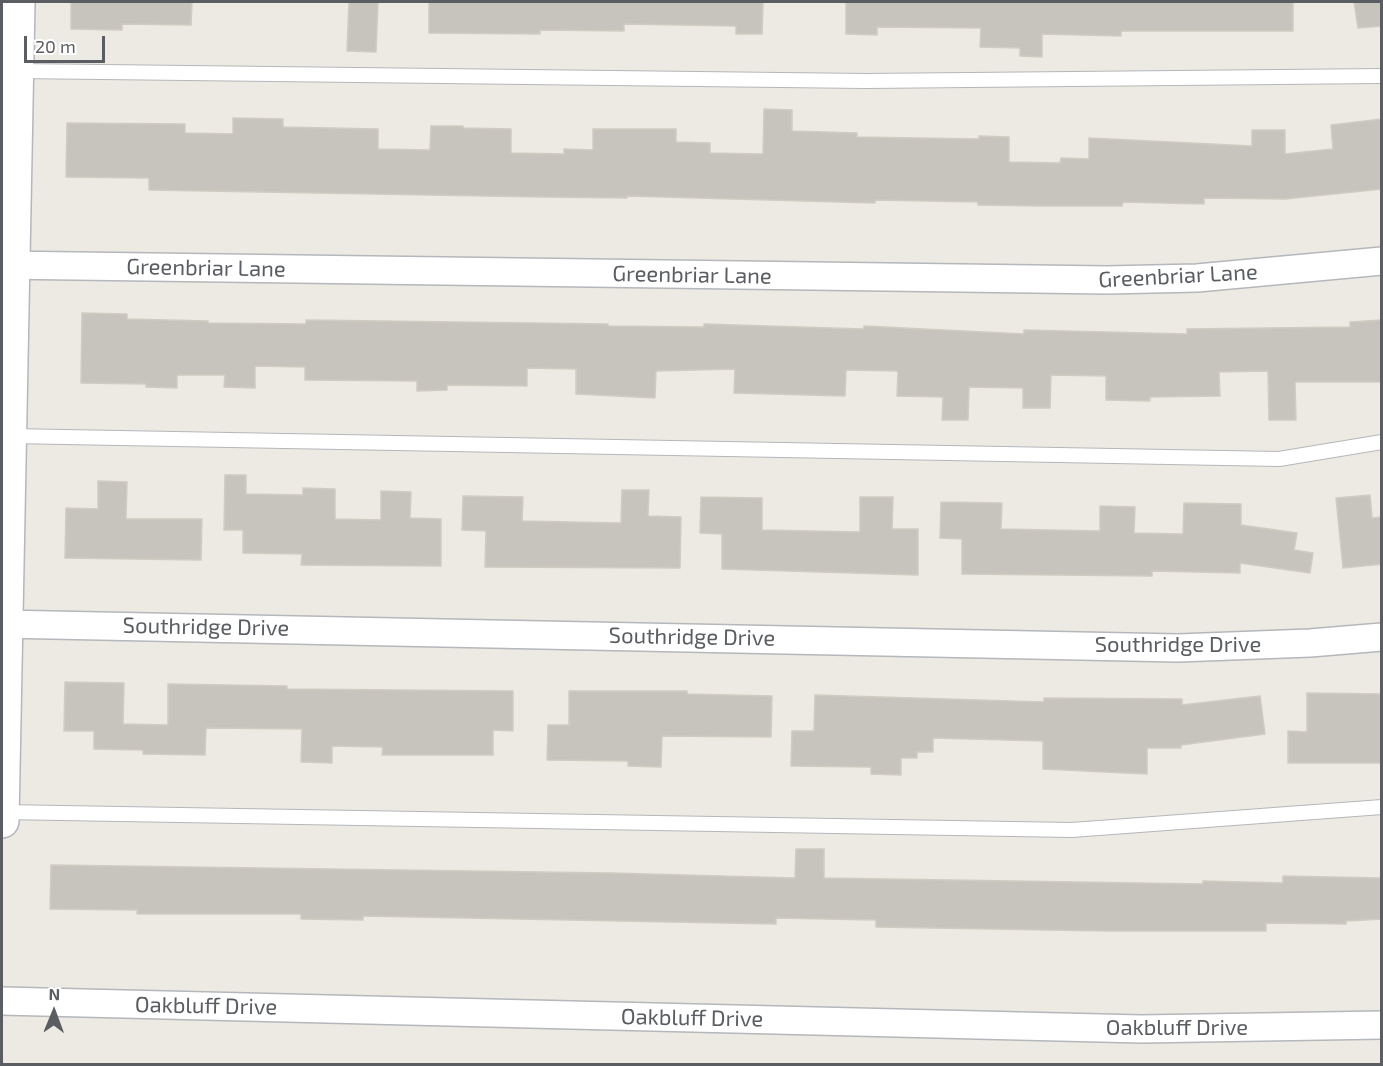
<!DOCTYPE html>
<style>
body{margin:0}
#map{position:relative;width:1383px;height:1066px;overflow:hidden;background:#eceae2;font-family:"Exo 2",sans-serif}
canvas{display:block}
.frame{position:absolute;inset:0;border:3px solid #5a5d61;pointer-events:none}
.north{position:absolute;left:24px;top:982px;width:60px;height:60px;-webkit-text-stroke:4px #fff;paint-order:stroke;rotate:1deg;font-size:16px;font-weight:700;line-height:24px;text-align:center;color:#5a5d61}
.north::after{content:'';display:block;margin:auto;width:21px;height:27px;background:#5a5d61;clip-path:polygon(50% 0,100% 100%,50% 72%,0 100%)}
.scale{position:absolute;left:24px;top:36px;width:81px;height:27px;box-sizing:border-box;border:3px solid #5a5d61;border-top:0;padding-left:8px;font-size:18px;line-height:21px;white-space:nowrap;color:#5a5d61;-webkit-text-stroke:4px #fff;paint-order:stroke}
</style>
<div id="map">
<canvas width="1383" height="1066"></canvas>
<div class="frame"></div>
<div class="north">N</div>
<div class="scale">20 m</div>
</div>
<script>
const ctx = document.querySelector('canvas').getContext('2d');
ctx.lineJoin = 'round';
function fillPath(path, color) { ctx.fillStyle = color; ctx.fill(path, 'evenodd'); }
const shape = rows => new Path2D(rows.map(r => 'M' + r).join(''));
function stroke(path, color, width, dash) { ctx.strokeStyle = color; ctx.lineWidth = width; ctx.lineCap = dash ? 'butt' : 'round'; ctx.setLineDash(dash || []); ctx.stroke(path); }
function drawText(font, color, halo, rows, align = 'center') {
  ctx.font = font + ' "Exo 2",sans-serif'; ctx.lineWidth = 4.5; ctx.setLineDash([]); ctx.textBaseline = 'middle'; ctx.strokeStyle = halo; ctx.fillStyle = color; for (const [text, x, y, turn = 0] of rows) {
    ctx.save(); ctx.translate(x, y); ctx.rotate((+turn || 0) * Math.PI / 180); ctx.textAlign = isNaN(turn) ? turn : align; if (halo) ctx.strokeText(text, 0, 0); ctx.fillText(text, 0, 0); ctx.restore();
  }
}
const building = shape([
 [71,2,192,2,191,25,122,24,122,30,71,29,71,2],
 [349,2,378,2,376,52,347,51,349,2],
 [429,2,763,2,762,34,736,34,736,26,624,24,624,31,540,30,540,34,429,33,429,2],
 [846,2,1293,2,1293,31,1121,31,1121,36,1042,34,1042,57,1020,56,1020,48,980,47,981,28,877,27,877,35,846,34,846,2],
 [1354,2,1382,2,1382,26,1358,28,1354,2],
 [764,109,792,110,792,131,857,133,857,137,979,139,979,136,1009,137,1009,162,1060,163,1061,158,1089,159,1089,138,1252,146,1252,130,1285,130,1285,154,1333,149,1331,125,1382,119,1382,189,1285,199,1204,198,1204,204,1123,202,1122,206,1040,206,978,205,978,202,875,200,875,203,627,196,627,198,541,197,149,190,149,178,66,177,67,123,185,124,185,133,233,134,233,118,283,119,283,127,378,129,378,149,430,150,431,126,463,126,463,128,511,129,511,153,564,154,564,149,593,150,593,129,676,129,676,142,710,143,710,153,763,154,764,109],
 [82,313,127,314,127,319,208,321,208,323,306,324,306,320,608,324,608,326,704,327,704,324,864,329,864,326,1024,334,1024,330,1187,334,1187,329,1350,327,1350,322,1382,320,1381,382,1295,382,1296,420,1269,420,1268,371,1219,372,1220,396,1150,397,1150,401,1106,400,1106,376,1051,375,1050,408,1023,408,1023,388,969,387,968,420,942,420,943,397,897,396,898,371,846,370,845,396,734,393,735,369,656,371,655,398,576,394,576,369,527,368,527,386,447,385,447,390,417,391,417,381,305,380,305,367,255,366,255,388,224,387,225,375,177,375,177,388,146,387,146,384,81,383,82,313],
 [225,475,246,475,246,494,303,495,303,488,335,489,335,519,381,520,381,491,411,492,410,518,441,519,441,566,301,565,302,554,243,553,243,530,224,530,225,475],
 [98,481,127,482,126,519,202,519,201,560,65,558,66,508,98,509,98,481],
 [622,490,649,490,648,516,681,517,680,568,485,567,486,531,462,530,463,496,523,497,522,521,621,523,622,490],
 [1370,495,1372,518,1382,517,1382,564,1343,568,1336,498,1370,495],
 [701,497,762,498,762,530,860,532,860,497,893,497,892,529,918,529,918,575,722,569,722,534,700,533,701,497],
 [941,502,1002,503,1001,529,1100,531,1100,506,1135,507,1134,533,1183,534,1184,503,1241,504,1241,525,1297,533,1294,550,1313,553,1310,573,1240,563,1240,573,1152,571,1152,576,962,574,962,539,940,538,941,502],
 [65,682,124,683,123,724,168,725,168,684,287,686,287,689,513,691,513,731,493,730,493,755,382,755,383,747,332,746,332,763,301,762,302,729,206,728,205,755,143,754,143,750,94,749,94,731,64,731,65,682],
 [569,691,687,691,687,694,772,696,771,737,662,736,661,767,628,766,628,761,547,760,548,725,569,725,569,691],
 [1307,693,1382,694,1382,763,1288,763,1288,731,1307,732,1307,693],
 [815,695,1044,702,1044,698,1182,699,1182,705,1260,696,1265,734,1181,745,1181,748,1147,748,1147,774,1043,769,1043,741,933,738,933,752,917,752,917,758,901,758,901,775,871,774,871,767,791,766,792,731,814,731,815,695],
 [796,849,824,849,824,878,1203,884,1203,881,1283,883,1283,876,1382,878,1382,919,1346,921,1346,924,1266,923,1266,931,1107,931,876,927,876,920,776,918,776,924,363,916,363,920,301,919,301,914,137,914,137,910,50,909,51,865,610,873,795,878,796,849]
]);
fillPath(building, '#c7c4be');
stroke(building, '#d0ccc1', 1.5);
const lane = shape([
 [17,71,866,81,1382,76],
 [9,436,1279,459,1382,442],
 [2,812,1072,830,1382,807]
]);
const street = shape([
 [2,265,1107,280,1197,278,1382,261],
 [2,624,1178,648,1310,643,1382,637],
 [2,1001,1141,1029,1382,1025]
]);
const secondary = shape([
 [2,821,18,2]
]);
stroke(lane, '#b4b7bb', 16);
stroke(street, '#b4b7bb', 30);
stroke(secondary, '#b5b7bd', 36);
stroke(lane, '#fff', 14);
stroke(street, '#fff', 27);
stroke(secondary, '#fff', 33);
drawText('22px', '#5a5d61', '#fff', [
 ["Greenbriar Lane",206,268,1],
 ["Greenbriar Lane",692,275,1],
 ["Greenbriar Lane",1178,276,-3],
 ["Southridge Drive",206,627,1],
 ["Southridge Drive",692,637,1],
 ["Southridge Drive",1178,645],
 ["Oakbluff Drive",206,1006,1],
 ["Oakbluff Drive",692,1018,1],
 ["Oakbluff Drive",1177,1028]
]);
</script>
